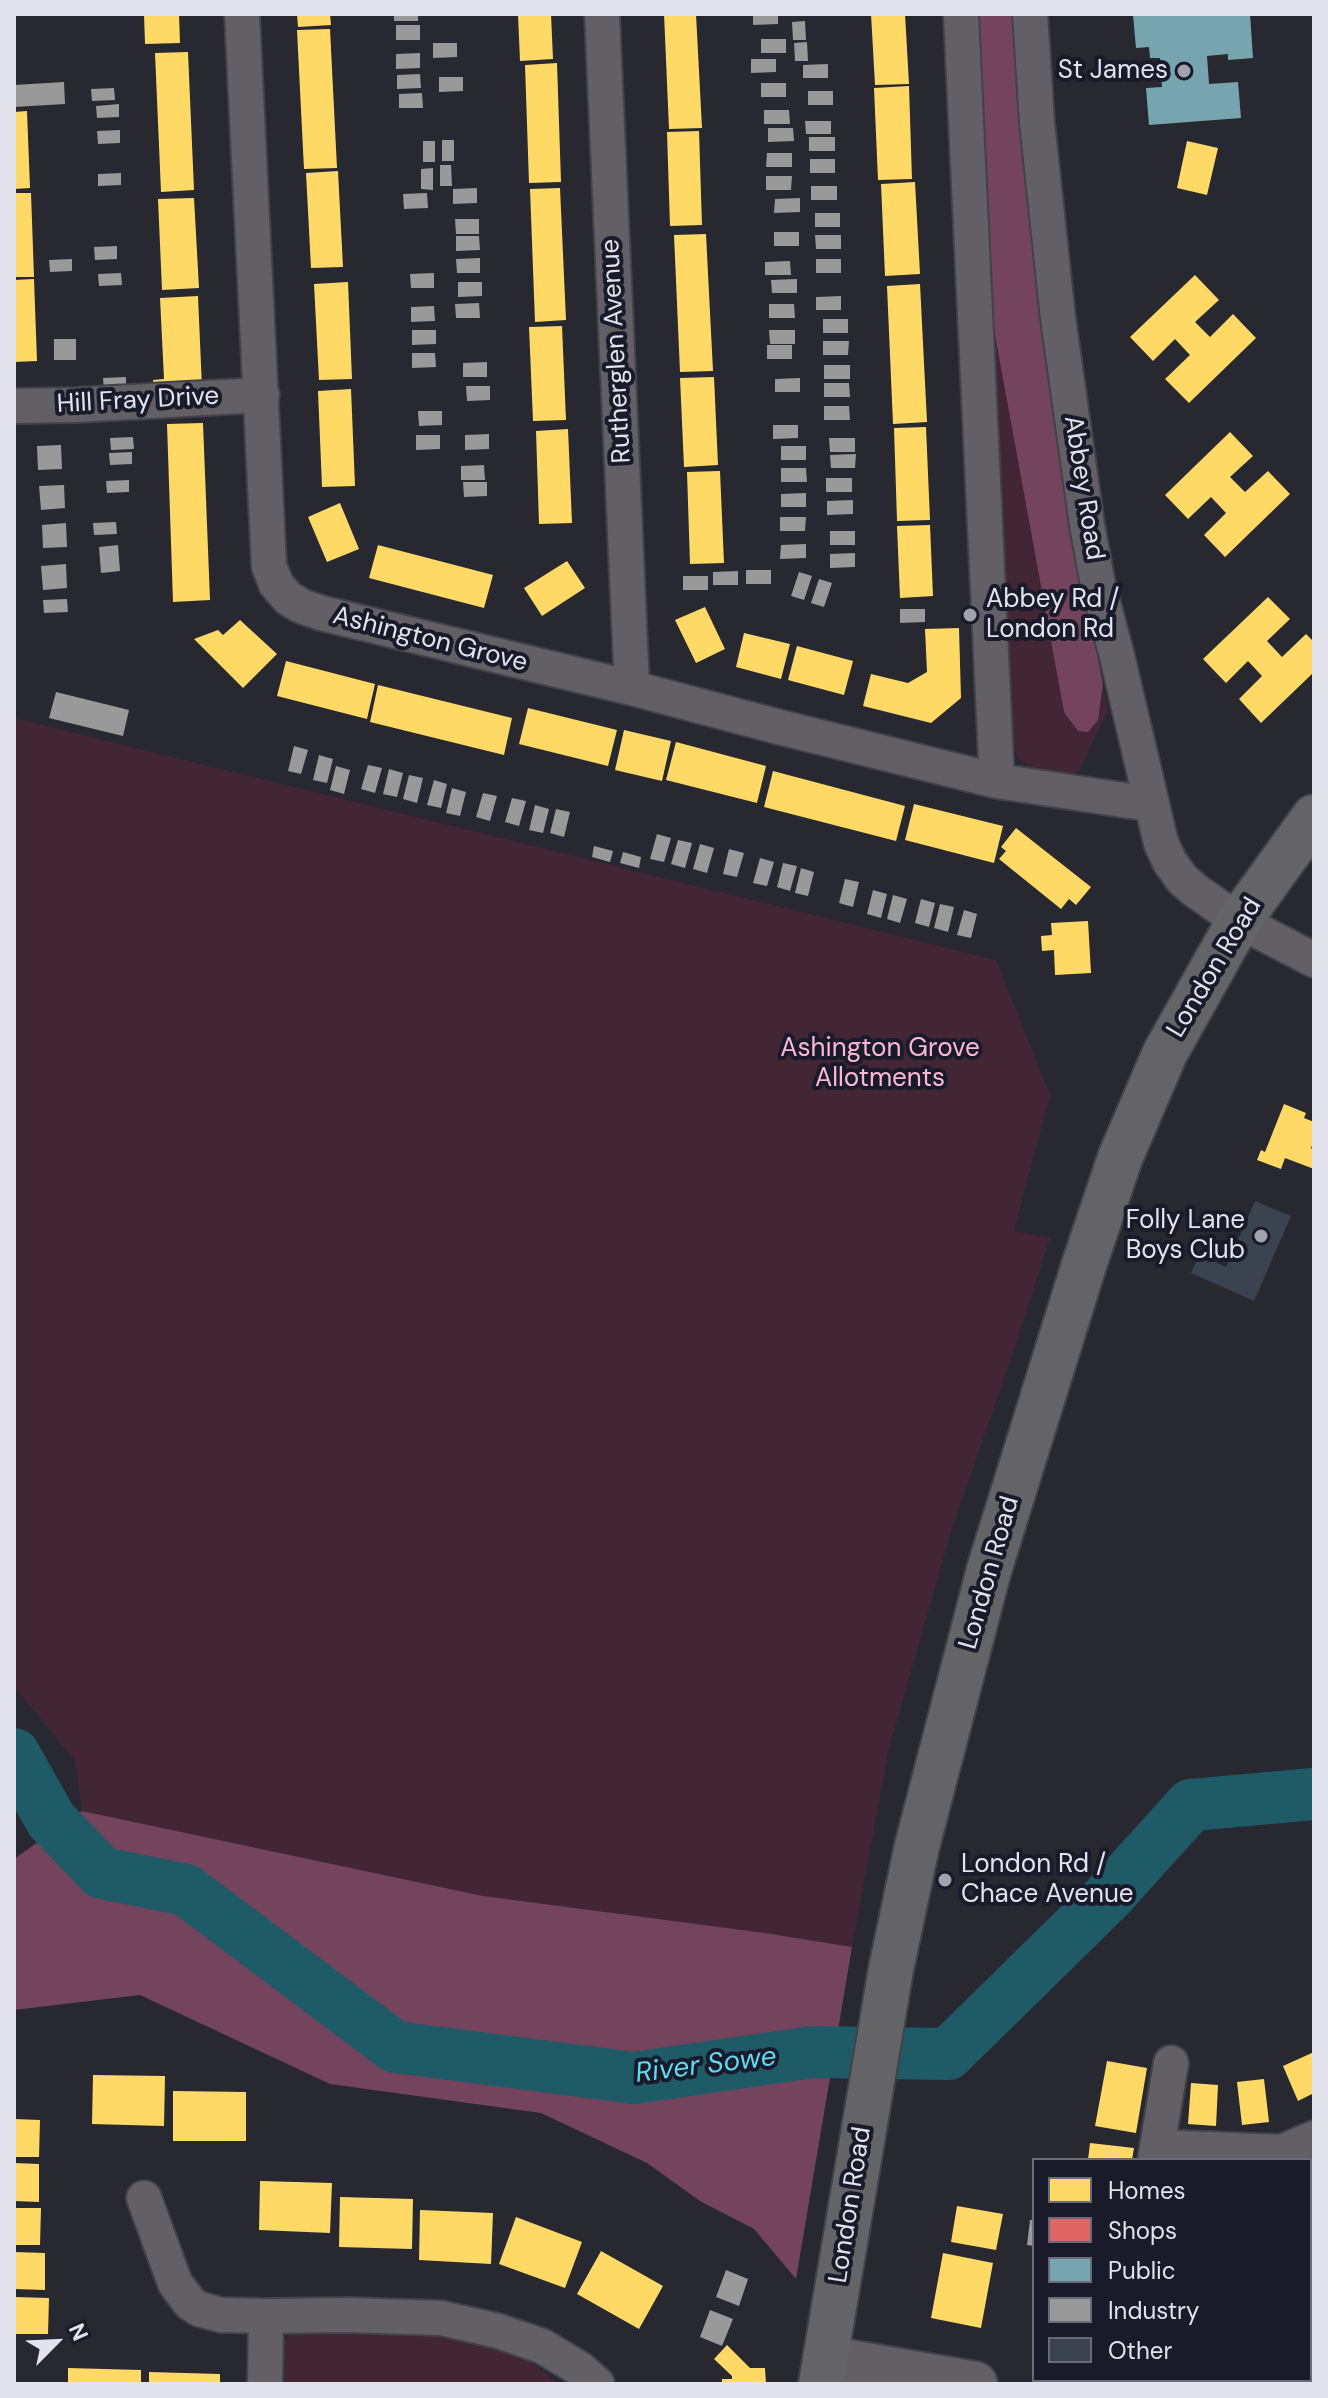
<!DOCTYPE html>
<style>
body{margin:0}
#map{position:relative;width:1328px;height:2398px;overflow:hidden;background:#272830;font-family:"DM Sans",sans-serif}
canvas{display:block}
.frame{position:absolute;inset:0;border:16px solid #e2e3ed;pointer-events:none}
.legend{position:absolute;left:1032px;top:2158px;width:280px;height:224px;box-sizing:border-box;background:#1a1b2a;border:2px solid #6a6b78;margin:0;padding:10px 14px;list-style:none;font-size:24px;color:#e2e3ed}
.legend li{display:flex;align-items:center;gap:16px;height:40px}
.legend b{width:40px;border:2px solid #6a6b78}
.north{position:absolute;left:16px;top:2302px;width:80px;height:80px;-webkit-text-stroke:6px #1a1b2a;paint-order:stroke;rotate:66deg;font-size:22px;font-weight:700;line-height:32px;text-align:center;color:#e2e3ed}
.north::after{content:'';display:block;margin:auto;width:28px;height:36px;background:#e2e3ed;clip-path:polygon(50% 0,100% 100%,50% 72%,0 100%)}
</style>
<div id="map">
<canvas width="1328" height="2398"></canvas>
<div class="frame"></div>
<ul class="legend">
<li><b style="height:22px;background:#ffd966"></b>Homes</li>
<li><b style="height:22px;background:#e06666"></b>Shops</li>
<li><b style="height:22px;background:#76a5af"></b>Public</li>
<li><b style="height:22px;background:#999"></b>Industry</li>
<li><b style="height:22px;background:#3a434f"></b>Other</li>
</ul>
<div class="north">N</div>
</div>
<script>
const ctx = document.querySelector('canvas').getContext('2d');
ctx.lineJoin = 'round';
function fillPath(path, color) { ctx.fillStyle = color; ctx.fill(path, 'evenodd'); }
const shape = rows => new Path2D(rows.map(r => 'M' + r).join(''));
function stroke(path, color, width, dash) { ctx.strokeStyle = color; ctx.lineWidth = width; ctx.lineCap = dash ? 'butt' : 'round'; ctx.setLineDash(dash || []); ctx.stroke(path); }
function drawText(font, color, halo, rows, align = 'center') {
  ctx.font = font + ' "DM Sans",sans-serif'; ctx.lineWidth = 8; ctx.setLineDash([]); ctx.textBaseline = 'middle'; ctx.strokeStyle = halo; ctx.fillStyle = color; for (const [text, x, y, turn = 0] of rows) {
    ctx.save(); ctx.translate(x, y); ctx.rotate((+turn || 0) * Math.PI / 180); ctx.textAlign = isNaN(turn) ? turn : align; if (halo) ctx.strokeText(text, 0, 0); ctx.fillText(text, 0, 0); ctx.restore();
  }
}
fillPath(shape([
 [990,308,1064,712,1098,720,1103,684,1108,710,1079,771,1069,775,1041,772,1029,767,1018,757,1010,742],
 [14,718,996,960,1050,1095,1014,1231,1050,1238,1014,1350,951,1532,889,1749,852,1947,765,1933,483,1896,82,1811,75,1761,14,1686],
 [291,2330,454,2336,529,2360,559,2384,280,2384,281,2348]
]), '#422634');
fillPath(shape([
 [974,14,1015,14,1041,323,1068,511,1103,684,1098,720,1088,732,1078,731,1064,712,990,308],
 [82,1811,483,1896,765,1933,852,1947,796,2279,754,2229,700,2201,647,2163,541,2113,330,2084,140,1995,14,2010,14,1859]
]), '#74445c');
fillPath(shape([
 [144,14,179,14,180,43,145,44],
 [297,14,330,14,331,25,298,27],
 [518,14,551,14,553,59,520,61],
 [664,14,696,14,702,128,669,129],
 [871,14,905,14,909,84,875,85],
 [330,29,337,168,304,169,297,30],
 [188,52,194,190,161,192,155,53],
 [557,63,561,182,529,183,525,65],
 [909,86,912,179,878,180,874,88],
 [27,111,30,188,14,189,14,112],
 [699,131,702,225,670,226,667,132],
 [1187,141,1218,148,1207,195,1177,188],
 [338,171,343,267,311,268,306,173],
 [915,182,920,274,885,276,881,184],
 [560,188,566,320,535,322,530,189],
 [14,193,31,193,34,277,14,277],
 [194,198,199,288,162,290,158,199],
 [706,234,713,371,680,372,674,235],
 [1195,275,1219,300,1195,322,1210,337,1233,314,1256,338,1189,403,1165,379,1190,355,1175,339,1153,361,1130,337],
 [34,279,37,361,14,362,14,280],
 [348,282,352,379,319,380,314,284],
 [920,284,927,422,893,424,887,286],
 [198,296,202,388,154,391,153,380,164,379,160,298],
 [562,326,566,420,533,421,529,327],
 [714,377,718,465,684,467,680,378],
 [351,389,355,486,322,487,318,391],
 [203,423,210,600,173,602,167,424],
 [926,427,930,520,897,521,894,428],
 [568,429,572,523,539,524,536,431],
 [1230,432,1253,456,1230,477,1245,492,1268,471,1290,494,1225,557,1204,535,1226,513,1211,497,1188,519,1165,495],
 [720,471,724,563,690,564,687,472],
 [340,503,359,549,327,562,308,517],
 [930,525,933,596,900,598,897,526],
 [378,545,493,575,484,608,369,578],
 [567,561,585,588,542,616,524,588],
 [1268,597,1290,619,1267,641,1282,657,1306,634,1314,642,1314,672,1261,723,1239,699,1262,676,1248,661,1226,683,1203,659],
 [705,607,725,649,696,663,675,620],
 [240,620,277,654,243,688,194,639,218,630,223,635],
 [959,628,961,698,931,723,863,706,871,674,908,683,927,672,925,629],
 [744,633,790,644,781,679,736,667],
 [797,646,853,661,844,695,788,680],
 [286,661,375,684,367,719,277,696],
 [378,685,512,718,504,755,370,722],
 [528,708,617,730,608,766,519,744],
 [624,730,671,741,662,781,615,770],
 [676,742,766,766,757,803,666,780],
 [773,771,905,806,896,841,764,807],
 [914,804,1003,826,994,863,905,840],
 [1016,828,1091,887,1076,905,1069,899,1061,909,999,859,1006,851,1001,847],
 [1088,921,1091,973,1055,975,1054,950,1042,951,1041,936,1052,935,1051,923],
 [1284,1104,1306,1113,1304,1118,1314,1122,1314,1141,1311,1148,1314,1150,1314,1169,1285,1158,1281,1169,1257,1160,1261,1150,1265,1152],
 [1314,2052,1314,2093,1298,2101,1283,2066],
 [1107,2061,1147,2068,1136,2133,1095,2126],
 [93,2075,165,2076,164,2126,92,2124],
 [1264,2079,1269,2122,1242,2125,1237,2082],
 [1191,2083,1218,2085,1216,2126,1188,2124],
 [173,2091,246,2092,246,2141,173,2141],
 [14,2119,40,2120,39,2157,14,2157],
 [1090,2143,1134,2148,1132,2160,1088,2160],
 [14,2163,39,2164,39,2202,14,2201],
 [260,2181,332,2183,330,2233,259,2230],
 [340,2197,413,2199,412,2249,339,2247],
 [957,2206,1003,2214,996,2250,951,2242],
 [14,2208,41,2208,40,2245,14,2245],
 [420,2210,493,2213,491,2264,419,2260],
 [516,2217,582,2242,565,2288,499,2264],
 [601,2251,663,2286,639,2329,577,2294],
 [14,2252,45,2253,45,2290,14,2289],
 [1310,2252,1314,2252,1314,2285,1310,2284],
 [943,2253,993,2263,981,2328,931,2318],
 [14,2297,49,2298,48,2334,14,2334],
 [1310,2300,1314,2300,1314,2329,1310,2329],
 [727,2345,750,2368,765,2368,766,2384,722,2384,722,2379,732,2379,732,2376,714,2359],
 [1310,2354,1314,2355,1314,2384,1290,2382,1310,2380],
 [68,2368,141,2370,141,2384,68,2384],
 [149,2372,220,2374,220,2384,149,2384]
]), '#ffd966');
fillPath(shape([
 [1201,2380,1242,2380,1241,2384,1200,2384]
]), '#e06666');
fillPath(shape([
 [1250,14,1253,58,1228,60,1228,54,1207,56,1209,84,1238,82,1241,118,1149,125,1146,88,1162,87,1160,58,1150,58,1149,47,1136,48,1133,15]
]), '#76a5af');
fillPath(shape([
 [394,14,418,14,418,21,394,21],
 [753,14,778,14,778,24,753,25],
 [805,21,806,40,793,40,792,22],
 [396,25,420,25,420,40,396,40],
 [761,39,786,39,786,53,761,53],
 [807,42,808,61,795,61,794,43],
 [433,43,457,43,457,57,433,58],
 [420,53,420,68,396,69,396,54],
 [751,59,776,59,776,72,751,73],
 [828,64,828,78,803,78,803,65],
 [420,74,421,88,397,89,397,75],
 [439,77,463,77,463,91,439,92],
 [64,82,65,104,14,107,14,85],
 [761,83,786,83,786,97,761,97],
 [114,88,115,100,92,101,91,89],
 [808,91,833,91,833,105,808,105],
 [422,93,423,108,399,108,399,94],
 [119,104,119,117,97,118,96,106],
 [764,110,789,110,790,124,764,124],
 [805,121,831,121,831,134,806,134],
 [768,128,793,128,794,141,768,142],
 [120,130,120,143,98,144,97,131],
 [809,137,835,137,835,151,809,151],
 [442,140,454,140,454,161,442,161],
 [423,141,435,141,435,162,423,162],
 [767,153,792,153,792,167,766,167],
 [810,159,835,159,835,173,810,173],
 [440,165,451,165,452,186,440,186],
 [433,168,433,190,421,189,421,169],
 [121,173,121,185,98,186,98,174],
 [766,176,792,176,791,190,766,190],
 [811,186,837,186,837,200,811,200],
 [477,188,477,203,453,204,453,189],
 [427,193,428,208,404,209,403,194],
 [800,198,800,212,774,213,775,199],
 [815,213,840,213,840,227,815,227],
 [455,219,479,219,479,234,456,234],
 [774,232,799,232,799,246,774,246],
 [815,235,841,235,841,249,816,249],
 [456,236,479,236,480,250,456,251],
 [117,246,117,259,95,260,94,247],
 [480,258,480,273,457,273,456,259],
 [72,259,72,271,50,272,49,260],
 [816,259,841,259,841,273,816,273],
 [790,261,791,275,765,275,765,262],
 [121,273,122,285,99,286,98,274],
 [434,273,434,288,411,288,410,274],
 [797,279,797,293,772,293,771,280],
 [458,282,482,282,482,296,458,297],
 [841,296,841,310,816,310,816,297],
 [479,303,480,318,456,318,455,304],
 [769,304,794,304,795,318,769,318],
 [434,306,435,321,411,322,411,307],
 [823,319,848,319,848,333,823,333],
 [412,330,436,330,436,344,412,345],
 [769,330,795,330,795,344,770,344],
 [54,339,76,339,76,360,54,360],
 [823,341,849,341,848,355,823,355],
 [767,345,792,345,792,359,767,359],
 [412,353,435,353,436,367,412,368],
 [487,362,487,377,463,377,463,363],
 [824,365,850,365,850,379,824,379],
 [126,377,126,390,104,391,103,378],
 [800,378,800,392,775,392,775,379],
 [824,383,849,383,850,397,824,397],
 [466,386,490,386,490,400,467,401],
 [824,406,849,406,850,420,824,420],
 [418,411,442,411,442,425,419,426],
 [773,425,798,425,798,438,773,439],
 [489,434,489,449,465,450,465,435],
 [416,435,440,435,440,449,416,450],
 [133,437,134,449,111,450,110,438],
 [829,438,855,438,855,452,830,452],
 [61,445,62,469,38,470,37,446],
 [781,446,806,446,806,460,781,460],
 [132,452,132,464,110,465,109,453],
 [856,454,855,468,831,468,830,455],
 [484,465,485,480,461,480,461,466],
 [781,468,806,468,807,482,781,482],
 [826,478,852,478,852,492,826,492],
 [129,480,129,492,107,493,106,481],
 [463,482,487,482,487,496,464,497],
 [64,485,65,508,41,510,39,486],
 [806,493,806,507,781,507,781,494],
 [853,500,853,514,827,515,827,501],
 [780,517,806,517,805,531,780,531],
 [116,522,117,534,94,535,93,523],
 [66,523,67,547,43,548,42,525],
 [830,531,855,531,855,545,830,545],
 [806,544,806,558,780,559,781,545],
 [118,545,120,571,101,573,99,547],
 [855,553,855,567,830,568,830,554],
 [66,564,67,588,43,590,41,566],
 [746,570,771,570,771,584,746,584],
 [738,571,738,585,713,585,713,572],
 [799,572,812,576,804,600,791,596],
 [683,576,708,576,708,590,683,590],
 [819,579,832,583,824,607,811,603],
 [67,599,68,612,44,613,43,600],
 [900,609,925,609,925,622,900,623],
 [56,692,129,710,123,736,49,718],
 [294,746,308,750,301,774,288,771],
 [319,755,333,759,327,783,313,780],
 [368,765,382,768,375,793,361,789],
 [336,766,350,770,344,794,330,790],
 [389,769,403,773,397,797,383,794],
 [409,775,423,778,417,803,403,799],
 [434,780,447,784,441,808,427,805],
 [452,788,466,792,460,816,446,813],
 [483,793,497,796,490,821,476,817],
 [512,798,526,801,519,826,505,822],
 [535,805,549,809,543,833,529,830],
 [556,809,570,812,564,837,550,833],
 [657,834,671,838,664,862,650,859],
 [678,840,692,843,685,868,671,864],
 [700,844,714,848,707,873,693,869],
 [594,846,613,851,610,862,592,857],
 [729,849,744,853,737,877,723,874],
 [623,852,641,857,639,868,620,863],
 [760,858,774,862,767,886,753,883],
 [783,863,797,866,790,891,777,887],
 [801,868,814,872,808,896,795,893],
 [845,879,859,882,853,907,839,903],
 [873,890,887,894,881,918,867,914],
 [893,895,907,899,900,923,887,919],
 [921,899,935,903,929,927,915,923],
 [940,904,954,907,948,932,934,928],
 [964,910,977,914,971,938,957,935],
 [1310,2189,1314,2189,1314,2216,1310,2216],
 [1030,2220,1034,2220,1034,2246,1027,2245],
 [726,2270,748,2279,739,2306,716,2297],
 [710,2310,733,2319,722,2346,700,2337]
]), '#999');
stroke(shape([
 [14,1754,51,1820,102,1873,186,1890,395,2047,634,2078,813,2052,948,2054,1107,1898,1191,1805,1314,1794]
]), '#1e5b67', 52);
fillPath(shape([
 [1255,1201,1291,1216,1254,1301,1191,1273,1199,1255,1226,1267]
]), '#3a434f');
const minor = shape([
 [242,14,269,566,276,584,288,598,301,606,321,613,632,688,779,727,997,781,1150,804],
 [602,14,632,688],
 [961,14,997,781],
 [1030,14,1037,122,1058,318,1087,525,1098,585,1117,656,1161,843,1170,862,1182,879,1196,891,1239,921,1314,960],
 [14,406,76,405,262,395],
 [1157,2147,1282,2152,1314,2138],
 [1155,2160,1171,2063],
 [144,2198,175,2283,190,2303,199,2309,221,2315,266,2316],
 [265,2384,266,2316,348,2315,441,2318,498,2331,542,2346,580,2369,597,2384]
]);
const tertiary = shape([
 [825,2358,975,2384]
]);
const secondary = shape([
 [821,2384,891,1969,917,1846,989,1570,1084,1265,1120,1158,1165,1053,1239,921,1314,817]
]);
stroke(minor, '#42434a', 38);
stroke(tertiary, '#42434a', 48);
stroke(secondary, '#42434a', 48);
stroke(minor, '#626064', 34);
stroke(tertiary, '#626064', 44);
stroke(secondary, '#646467', 44);
for (const [x, y, r, color] of [
 [1184,71,8,"#a1a2ab"],
 [970,615,8,"#a1a2ab"],
 [1261,1236,8,"#a1a2ab"],
 [945,1880,8,"#a1a2ab"]
]) { const dot = new Path2D(); dot.arc(x, y, r, 0, 2 * Math.PI); ctx.fillStyle = color; ctx.fill(dot); stroke(dot, '#1a1b2a', 3); }
drawText('26px', '#e2e3ed', '#1a1b2a', [
 ["St James",1168,71],
 ["Abbey Rd /",986,600,"left"],
 ["London Rd",986,630,"left"],
 ["Folly Lane",1245,1221],
 ["Boys Club",1245,1251],
 ["London Rd /",961,1865,"left"],
 ["Chace Avenue",961,1895,"left"]
], 'right');
drawText('26px', '#e2e3ed', '#1a1b2a', [
 ["Rutherglen Avenue",617,351,-93],
 ["Hill Fray Drive",138,401,-3],
 ["Abbey Road",1083,488,81],
 ["Ashington Grove",430,640,14],
 ["London Road",1215,968,-59],
 ["London Road",990,1573,-74],
 ["London Road",851,2205,-81]
]);
drawText('26px', '#fdb6d6', '#1a1b2a', [
 ["Ashington Grove",880,1049],
 ["Allotments",880,1079]
]);
drawText('italic 28px', '#5edaf3', '#1a1b2a', [
 ["River Sowe",706,2066,-7]
]);
</script>
